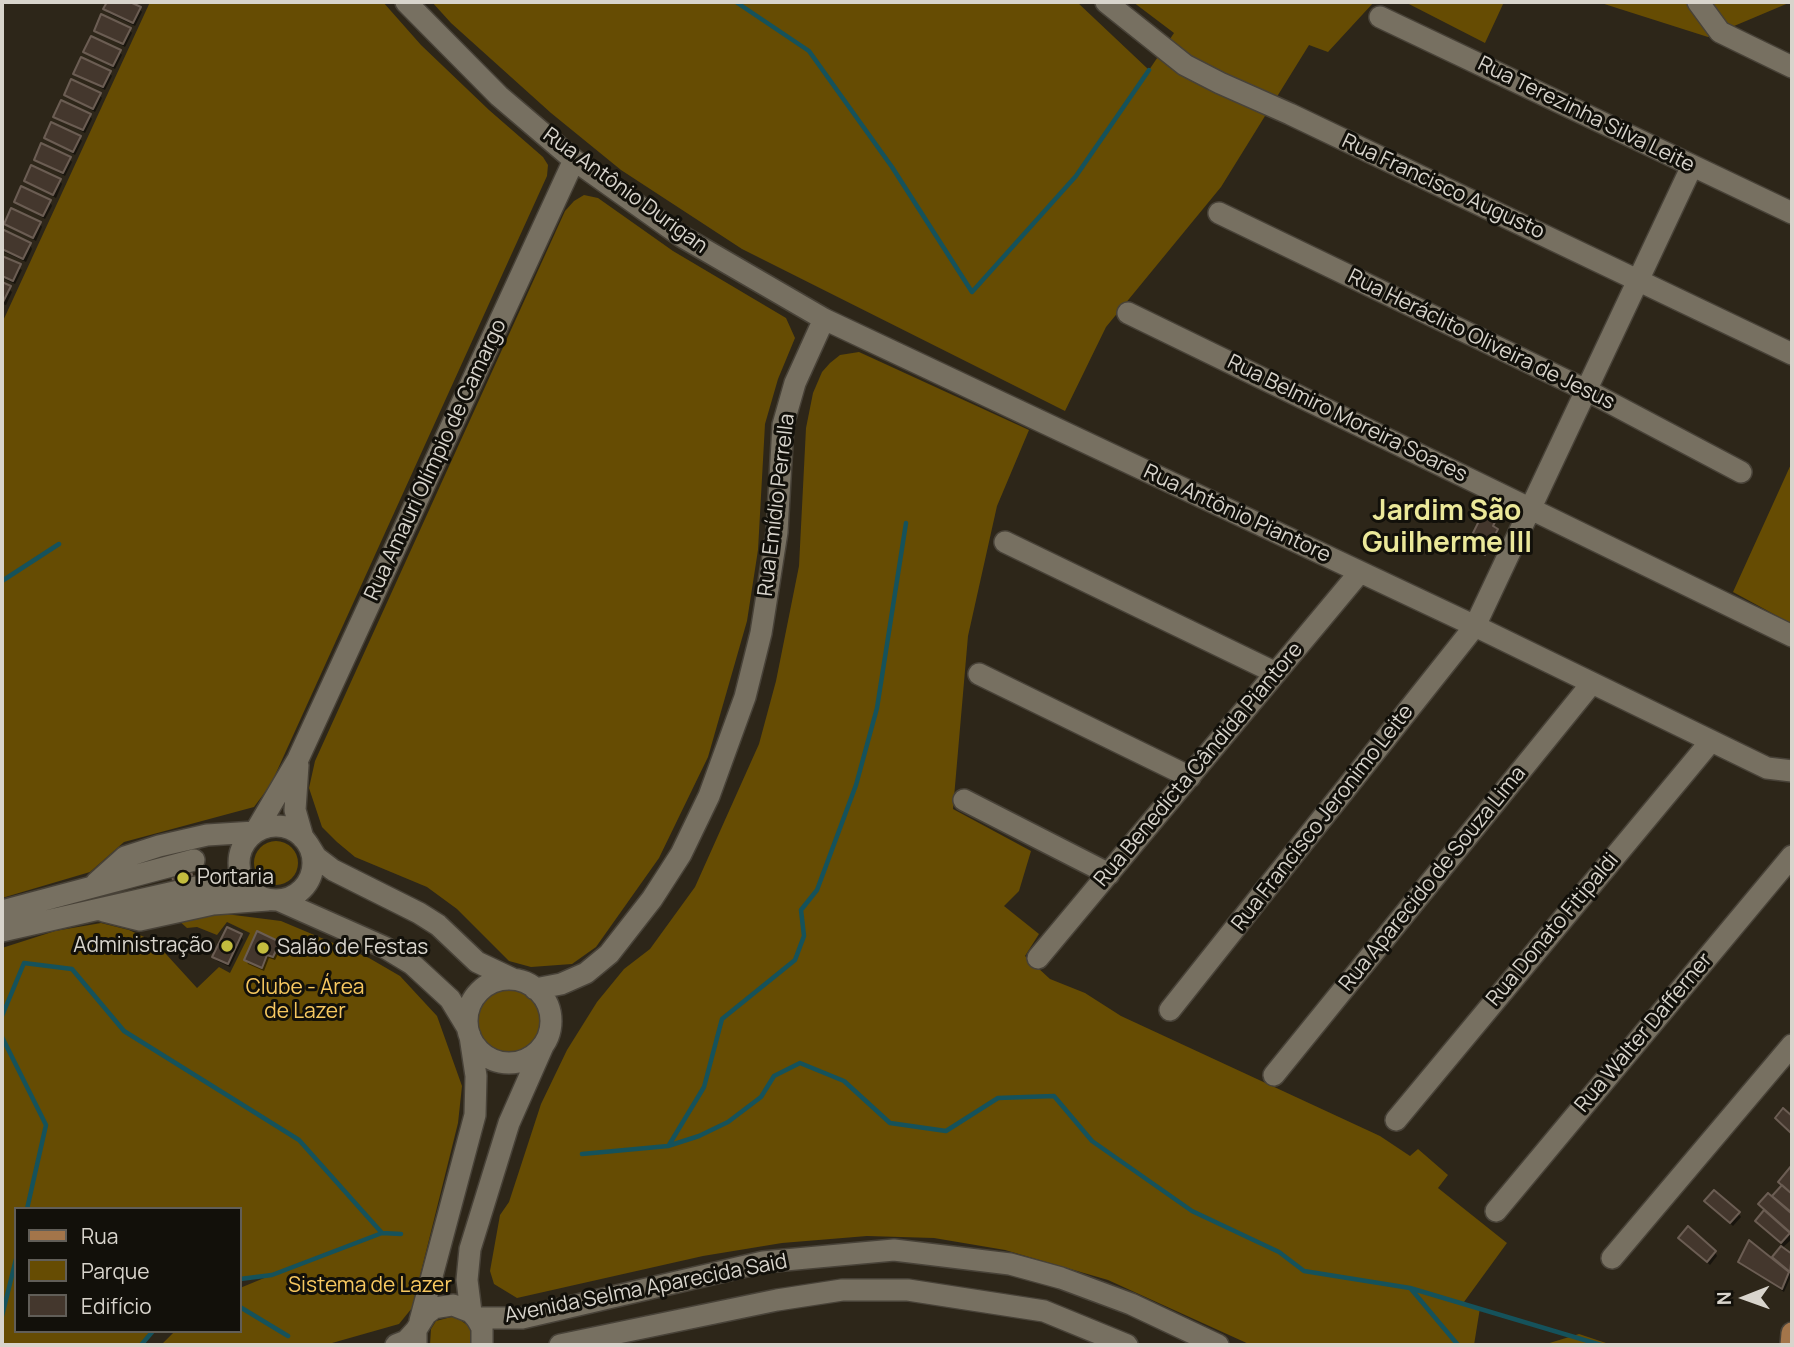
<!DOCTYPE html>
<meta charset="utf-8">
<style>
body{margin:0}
#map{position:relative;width:1794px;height:1347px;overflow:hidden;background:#2d2619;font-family:Manrope,sans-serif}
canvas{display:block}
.frame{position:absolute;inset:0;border:4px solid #d8d4cc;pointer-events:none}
.legend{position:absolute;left:14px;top:1207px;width:228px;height:126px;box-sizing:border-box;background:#12100a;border:2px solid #615e58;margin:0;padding:9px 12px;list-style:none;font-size:21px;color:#d8d4cc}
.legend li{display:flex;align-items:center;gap:14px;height:35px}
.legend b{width:35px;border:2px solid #615e58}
.north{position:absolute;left:1710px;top:1263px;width:70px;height:70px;-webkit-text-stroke:5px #12100a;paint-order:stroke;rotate:269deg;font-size:19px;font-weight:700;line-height:28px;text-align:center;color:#d8d4cc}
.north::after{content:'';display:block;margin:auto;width:24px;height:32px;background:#d8d4cc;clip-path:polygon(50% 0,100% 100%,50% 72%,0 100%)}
</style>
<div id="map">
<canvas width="1794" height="1347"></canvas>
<div class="frame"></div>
<ul class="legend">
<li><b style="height:9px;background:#a3754a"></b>Rua</li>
<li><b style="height:19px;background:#664c03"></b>Parque</li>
<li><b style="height:19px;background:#44372d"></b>Edifício</li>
</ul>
<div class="north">N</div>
</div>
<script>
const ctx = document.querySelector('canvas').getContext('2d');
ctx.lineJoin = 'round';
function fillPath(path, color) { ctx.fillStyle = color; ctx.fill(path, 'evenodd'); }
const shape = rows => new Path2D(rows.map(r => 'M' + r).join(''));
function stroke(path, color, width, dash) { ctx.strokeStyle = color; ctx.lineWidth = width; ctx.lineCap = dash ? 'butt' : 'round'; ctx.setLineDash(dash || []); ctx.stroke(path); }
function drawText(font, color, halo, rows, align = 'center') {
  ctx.font = font + ' Manrope,sans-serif'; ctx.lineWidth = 6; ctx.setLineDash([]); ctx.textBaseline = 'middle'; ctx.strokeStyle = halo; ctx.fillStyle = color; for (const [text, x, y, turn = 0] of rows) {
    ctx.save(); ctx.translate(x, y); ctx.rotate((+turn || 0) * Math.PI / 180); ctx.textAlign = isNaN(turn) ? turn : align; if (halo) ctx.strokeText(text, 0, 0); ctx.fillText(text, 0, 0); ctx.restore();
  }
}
fillPath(shape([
 [150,2,383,2,421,45,489,110,543,157,548,165,547,176,271,784,254,807,124,842,90,872,2,898,2,323],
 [432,2,1077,2,1149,70,1174,33,1133,2,1374,2,1328,52,1309,45,1221,187,1106,327,1065,411,742,249,621,170,551,113,451,23],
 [1405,2,1504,2,1485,43],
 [1598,2,1791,2,1708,37],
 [584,195,598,198,673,251,786,318,795,338,778,379,765,424,758,550,747,621,708,757,659,858,596,947,572,964,531,967,509,961,457,909,427,887,355,857,337,842,322,827,309,788,315,761,565,211,574,201],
 [859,352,1029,430,997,506,968,636,953,809,1031,851,1019,891,1004,906,1039,934,1025,956,1050,979,1085,993,1121,1016,1380,1136,1410,1156,1418,1149,1448,1175,1438,1188,1507,1243,1464,1302,1480,1308,1474,1345,1251,1345,1108,1280,1005,1250,934,1238,867,1236,782,1243,703,1256,517,1298,494,1284,490,1271,500,1215,509,1202,541,1104,567,1050,597,1002,624,969,650,949,695,887,759,744,776,681,799,566,806,428,813,393,822,372,830,363,840,355],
 [1792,462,1792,624,1733,592],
 '254 863a22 22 0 1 1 44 0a22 22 0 1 1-44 0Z',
 [218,913,281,921,369,958,400,976,437,1016,462,1086,458,1123,412,1308,399,1324,325,1345,161,1345,175,1331,240,1331,240,1288,269,1276,240,1278,240,1209,16,1209,16,1331,153,1331,141,1345,2,1345,2,948,55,931,101,923,129,930,155,942,197,988,219,967,230,973,250,933,227,922,217,935,197,927,187,928,178,920],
 '477 1021a32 32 0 1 1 64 0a32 32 0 1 1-64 0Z',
 [455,1316,471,1328,471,1345,430,1345,431,1329,436,1321],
 [1579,1334,1612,1345,1543,1345]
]), '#664c03');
fillPath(shape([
 [109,2,126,2,139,8,142,12,135,26,108,13,105,9],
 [129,29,132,33,125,47,96,31],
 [119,51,122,55,115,69,85,52],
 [109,72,112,76,105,90,75,74],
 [99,94,102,98,95,112,66,95],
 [90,115,92,119,85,133,55,117],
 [79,137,82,141,75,155,46,138],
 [69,158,72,162,65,176,36,160],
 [60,180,62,184,56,198,25,181],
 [50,201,52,206,45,219,16,202],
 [40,223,42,227,36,241,6,224],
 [2,231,30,244,32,249,26,262,2,251],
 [2,258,22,270,15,284,2,278],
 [2,284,12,292,6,305,2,304],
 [1496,519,1493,528,1498,532,1486,555,1469,547],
 [241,936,243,940,230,967,217,961,214,957],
 [279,944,281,948,275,960,269,958,264,971,248,964,246,960],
 [1792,1168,1792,1239,1782,1248,1792,1257,1792,1274,1784,1292,1740,1262,1772,1260,1783,1246,1757,1221,1783,1187,1780,1182],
 [1707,1202,1738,1213,1741,1217,1733,1226],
 [1680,1238,1715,1252,1717,1256,1710,1265]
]), '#0007');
stroke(shape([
 [736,2,809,51,892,167,972,292,1076,176,1149,70],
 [2,581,59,544],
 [2,1016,24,963,72,969,124,1031,299,1140,382,1233],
 [2,1037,46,1125,27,1209],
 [669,1145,704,1087,722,1019,795,960,804,936,801,910,817,890,856,785,877,708,906,523],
 [582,1154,668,1146,699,1136,728,1122,761,1097,774,1076,800,1063,844,1081,890,1123,946,1131,998,1098,1054,1096,1092,1141,1192,1211,1279,1252,1304,1271,1410,1288,1601,1345],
 [240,1279,272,1275,382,1233,401,1234],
 [1411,1289,1458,1345],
 [240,1307,288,1336],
 [2,1316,16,1259],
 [141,1345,153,1331]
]), '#15525b', 4.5);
const building = shape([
 [107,2,130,2,141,7,133,23,103,9,107,2],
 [101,14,131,28,123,44,94,31,101,14],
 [91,36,121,50,113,66,83,52,91,36],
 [81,57,111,71,103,87,73,74,81,57],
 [71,79,101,93,93,109,64,95,71,79],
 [61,100,91,114,83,130,53,117,61,100],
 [51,122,81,136,73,152,44,138,51,122],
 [41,143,71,157,63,173,34,160,41,143],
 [31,165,61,179,53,195,24,181,31,165],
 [21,186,51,200,43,216,14,202,21,186],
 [11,208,41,222,33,238,4,224,11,208],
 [2,229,31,243,23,259,2,249,2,229],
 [2,256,21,264,13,281,2,276,2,256],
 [2,282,11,286,3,302,2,302,2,282],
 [1484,511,1497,518,1493,526,1498,529,1485,555,1467,545,1484,511],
 [190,868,194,882,175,887,171,873,190,868],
 [227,927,242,934,228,964,212,957,227,927],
 [257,931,280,942,273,957,267,955,262,968,244,960,257,931],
 [1783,1108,1792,1116,1792,1134,1775,1118,1783,1108],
 [1792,1165,1792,1194,1778,1182,1792,1165],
 [1782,1185,1792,1194,1791,1212,1772,1196,1782,1185],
 [1714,1190,1740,1212,1730,1223,1704,1201,1714,1190],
 [1768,1193,1792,1214,1792,1234,1758,1204,1768,1193],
 [1764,1210,1790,1233,1781,1243,1755,1221,1764,1210],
 [1688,1226,1716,1251,1707,1262,1678,1238,1688,1226],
 [1749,1240,1789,1272,1782,1289,1738,1262,1749,1240],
 [1781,1246,1792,1254,1790,1272,1772,1257,1781,1246]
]);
fillPath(building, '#44372d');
stroke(building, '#6b5d53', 2);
const minor = shape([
 [406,2,499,96,574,160,681,236,824,319,1475,626,1767,768,1792,771],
 [1106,2,1185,65,1220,83,1290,114,1792,354],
 [1698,2,1720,32,1792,67],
 [1380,17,1792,213],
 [1219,213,1586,390,1741,472],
 [1128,313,1792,636],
 [1005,542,1276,673],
 [979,674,1190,777],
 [298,765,295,810,303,838],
 [964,800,1109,874],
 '239 863a37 37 0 1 1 74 0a37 37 0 1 1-74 0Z',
 [255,832,298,759,574,160],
 [308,844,316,857,333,870,419,913,438,925,477,962,513,979],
 [96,883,125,857,159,846,207,835,255,832],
 [278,900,384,947,412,964,450,999,467,1027],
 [2,911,194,860],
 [104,911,140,920,213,904,268,900],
 [2,931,214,883,245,884],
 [1038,958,1360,572],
 '467 1021a42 42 0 1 1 84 0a42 42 0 1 1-84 0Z',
 [535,989,561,984,586,973,609,954,652,899,681,854,709,796,745,697,761,633,777,532,783,425,795,383,824,319],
 [1170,1010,1475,626,1692,166],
 [1274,1075,1592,683],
 [1396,1120,1711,741],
 [1496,1211,1792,856],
 [1612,1258,1792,1045],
 [471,1312,467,1280,470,1249,509,1123,543,1046],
 [476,1318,522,1318,763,1262,894,1250,1010,1264,1061,1278,1131,1304,1218,1345],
 [420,1321,475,1115,476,1076,470,1036],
 [396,1345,406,1341,416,1330],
 [416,1345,416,1330,426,1314,434,1308,453,1305,471,1312,477,1319,482,1328,482,1345],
 [560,1345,777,1300,842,1290,908,1290,1044,1311,1127,1345]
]);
const major = shape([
 [1791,1345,1792,1333]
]);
stroke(minor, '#484238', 24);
stroke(major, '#484238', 24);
stroke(minor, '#777061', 21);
stroke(major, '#a3754a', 21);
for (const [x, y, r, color] of [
 [183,878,7,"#c3bd3e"],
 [227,946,7,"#c3bd3e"],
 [263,948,7,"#c3bd3e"]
]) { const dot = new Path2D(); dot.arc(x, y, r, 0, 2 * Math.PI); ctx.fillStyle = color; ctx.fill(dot); stroke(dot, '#12100a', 2.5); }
drawText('21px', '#d8d4cc', '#12100a', [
 ["Rua Terezinha Silva Leite",1586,115,26],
 ["Rua Francisco Augusto",1443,187,25],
 ["Rua Antônio Durigan",625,191,36],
 ["Rua Heráclito Oliveira de Jesus",1481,340,26],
 ["Rua Belmiro Moreira Soares",1347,419,26],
 ["Rua Amauri Olímpio de Camargo",436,460,-65],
 ["Rua Emídio Perrella",777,505,-83],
 ["Rua Antônio Piantore",1237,514,25],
 ["Rua Benedicta Cândida Piantore",1199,765,-50],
 ["Rua Francisco Jeronimo Leite",1323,818,-52],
 ["Rua Aparecido de Souza Lima",1433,879,-51],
 ["Rua Donato Fitipaldi",1553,930,-50],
 ["Rua Walter Dafferner",1644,1033,-50],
 ["Avenida Selma Aparecida Said",646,1289,-11]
]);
drawText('21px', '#d8d4cc', '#12100a', [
 ["Portaria",197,878],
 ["Administração",213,946,"right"],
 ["Salão de Festas",277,948]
], 'left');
drawText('21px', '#f7c860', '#12100a', [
 ["Clube - Área",305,988],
 ["de Lazer",305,1012],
 ["Sistema de Lazer",370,1286]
]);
drawText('bold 28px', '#ebe899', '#12100a', [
 ["Jardim São",1447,512],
 ["Guilherme III",1447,544]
]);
</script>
